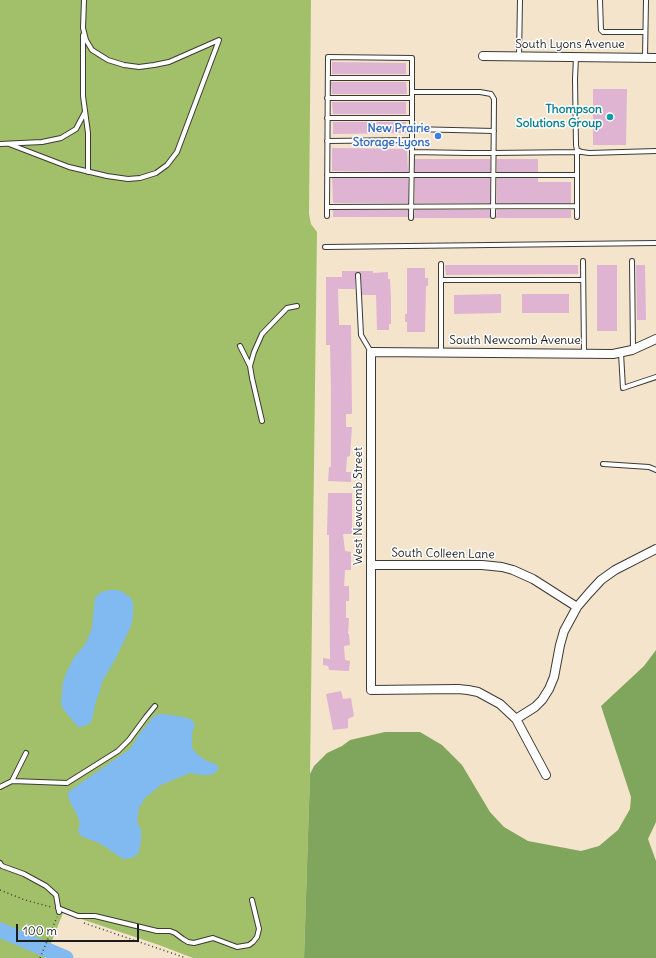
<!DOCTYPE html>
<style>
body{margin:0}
#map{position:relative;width:656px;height:958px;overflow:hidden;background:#f4e4cb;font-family:Delius,sans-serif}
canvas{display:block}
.scale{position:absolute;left:16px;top:924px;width:123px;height:18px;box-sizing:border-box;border:2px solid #1c1c1c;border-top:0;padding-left:5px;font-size:12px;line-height:14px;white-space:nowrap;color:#1c1c1c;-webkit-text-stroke:3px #fff;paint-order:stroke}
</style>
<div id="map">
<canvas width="656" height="958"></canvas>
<div class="scale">100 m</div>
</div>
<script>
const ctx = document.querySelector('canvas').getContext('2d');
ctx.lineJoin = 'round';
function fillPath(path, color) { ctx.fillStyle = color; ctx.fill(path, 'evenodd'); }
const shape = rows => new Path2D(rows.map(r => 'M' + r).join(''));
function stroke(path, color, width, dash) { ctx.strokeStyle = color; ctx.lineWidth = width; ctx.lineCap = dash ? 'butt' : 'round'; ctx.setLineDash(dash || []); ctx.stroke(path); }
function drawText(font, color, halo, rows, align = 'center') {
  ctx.font = font + ' Delius,sans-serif'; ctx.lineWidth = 3; ctx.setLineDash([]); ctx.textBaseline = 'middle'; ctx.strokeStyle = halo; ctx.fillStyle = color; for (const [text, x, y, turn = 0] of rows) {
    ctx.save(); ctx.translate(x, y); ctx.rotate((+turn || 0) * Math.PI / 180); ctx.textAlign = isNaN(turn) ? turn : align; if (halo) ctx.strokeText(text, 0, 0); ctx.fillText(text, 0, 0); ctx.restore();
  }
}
fillPath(shape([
 [0,0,311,0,309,214,311,224,317,232,310,774,304,958,193,958,159,945,63,913,45,958,0,958]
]), '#a1c069');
fillPath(shape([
 [656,650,656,822,648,839,656,861,656,958,304,958,310,774,314,766,327,753,342,746,350,740,385,732,420,732,442,745,462,765,490,812,504,827,528,841,581,851,599,846,618,830,630,809,631,797,601,706,644,666]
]), '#80a65d');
fillPath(shape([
 [110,590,119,590,130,597,133,602,133,616,131,626,116,658,102,682,100,691,96,701,92,720,88,725,81,727,77,726,63,709,61,703,63,682,67,671,74,658,86,643,92,628,95,597,102,592],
 [164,714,189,718,195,724,192,734,192,748,198,755,207,761,218,765,218,770,215,773,210,775,201,775,190,773,161,785,145,798,139,808,137,822,141,829,141,842,138,854,132,858,123,859,101,844,81,836,78,831,80,823,77,815,69,800,68,792,130,749,140,733,155,715]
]), '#81b9f1');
stroke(shape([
 [0,930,66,958]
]), '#81b9f1', 15);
fillPath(shape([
 [332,62,406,63,406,74,332,74],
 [331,82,406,82,407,93,406,94,332,94],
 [593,89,627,89,626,145,593,145],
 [332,102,406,102,406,114,333,114],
 [333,122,406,122,407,133,333,134],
 [332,148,407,149,408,172,332,171],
 [415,159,490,159,490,172,415,172],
 [497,159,538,159,538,172,497,172],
 [332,178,408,178,408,203,333,203],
 [415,178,490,178,490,203,415,203],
 [497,178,538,178,538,182,571,182,571,203,497,203],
 [333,210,408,210,408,217,333,217],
 [415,210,490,210,490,218,414,218],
 [497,210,571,210,571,218,496,218],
 [445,265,578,265,578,274,446,275],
 [597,265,617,265,617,331,597,331],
 [636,265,645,265,646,320,637,320],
 [407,268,425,268,425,278,428,278,428,286,426,286,425,332,407,332,407,322,405,322,405,314,407,314],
 [342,271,373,271,373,273,388,272,388,279,390,279,391,300,391,324,389,324,389,330,377,330,376,295,362,295,361,273,357,272,355,274,355,289,338,289,339,325,351,325,352,414,346,414,346,427,352,427,350,456,347,457,346,472,351,472,351,482,328,481,329,467,331,467,331,392,330,345,326,345,326,277,342,277],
 [501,294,501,313,454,314,454,295],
 [522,294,569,294,569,313,522,313],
 [328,493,352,493,352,534,343,534,345,551,351,552,351,570,345,570,344,586,349,586,349,601,346,601,346,618,349,618,348,634,349,634,350,645,344,646,345,660,350,661,349,671,329,670,328,666,323,665,323,658,330,659,329,535,327,535],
 [341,691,343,699,351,698,354,716,348,719,348,728,333,730,326,694]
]), '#dfb3d2');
const lane = shape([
 [600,0,601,30,603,32,645,32],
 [83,35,83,96,88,133,88,172],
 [519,56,520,0],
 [576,57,575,79,576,145,577,150,582,152,589,153,656,151],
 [645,57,646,0],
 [328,78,412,78],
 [412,92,480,92,491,94,494,99,493,216],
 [327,98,412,98],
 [327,118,412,118],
 [411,129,494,131],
 [327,141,412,140],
 [0,144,42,142,61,138,76,129,85,112],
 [9,144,69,167,107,176,128,179,140,178,156,173,167,165,177,152,219,40,169,62,154,65,139,67,124,65,108,60,92,50,86,40,83,28,84,0],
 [577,152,577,206,327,207,328,57,412,58,412,152,469,153,493,153,577,152,582,152],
 [327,175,577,175],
 [327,207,327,216],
 [577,217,577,206],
 [411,218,412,152],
 [325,247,656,243],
 [583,261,584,353],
 [632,261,633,350],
 [358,275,361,335,371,352],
 [441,280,583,280],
 [240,346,250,366],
 [441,353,441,264],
 [621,353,623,388,656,377],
 [262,421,252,378,250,366,254,352,262,334,287,308,297,306],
 [603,464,649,467,656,470],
 [12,781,26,753],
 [0,787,12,781,67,783,118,751,129,740,146,717,155,706],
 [0,863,2,866,24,874,46,886,56,895,59,912],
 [58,908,78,916,95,916,157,931,170,931,175,933,183,939,188,942,194,943,213,938,237,947,249,945,253,942,257,937,259,929,252,900]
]);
const street = shape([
 [483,56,656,58],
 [371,565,482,565,502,567,513,570,533,579,577,607],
 [516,719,535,707,542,700,549,689,554,677,560,645,564,631,577,607,589,593,601,580,615,570,656,549],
 [546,775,516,719,500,704,478,692,468,690,458,689,371,690,371,352,613,354,632,350,656,339]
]);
stroke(lane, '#3c3a36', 6);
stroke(street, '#3c3a36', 10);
stroke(shape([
 [0,890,25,900,51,907],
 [84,923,186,958],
 [40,958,57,917]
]), '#3c3a36', 1.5, [1, 3]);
stroke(lane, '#fff', 4);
stroke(street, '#fff', 8);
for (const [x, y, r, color] of [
 [610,117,4,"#0f9aa8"],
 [438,136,4,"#3f7fe0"]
]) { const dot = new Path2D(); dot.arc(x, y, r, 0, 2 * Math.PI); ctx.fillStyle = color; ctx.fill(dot); stroke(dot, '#fff', 1.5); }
drawText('12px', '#1c1c1c', '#fff', [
 ["South Lyons Avenue",570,45],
 ["South Newcomb Avenue",515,341],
 ["West Newcomb Street",359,506,-90],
 ["South Colleen Lane",443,554,1]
]);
drawText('bold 12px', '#0d838f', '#fff', [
 ["Thompson",602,110],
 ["Solutions Group",602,124]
], 'right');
drawText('bold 12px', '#366cbe', '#fff', [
 ["New Prairie",430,129],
 ["Storage Lyons",430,143]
], 'right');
</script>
